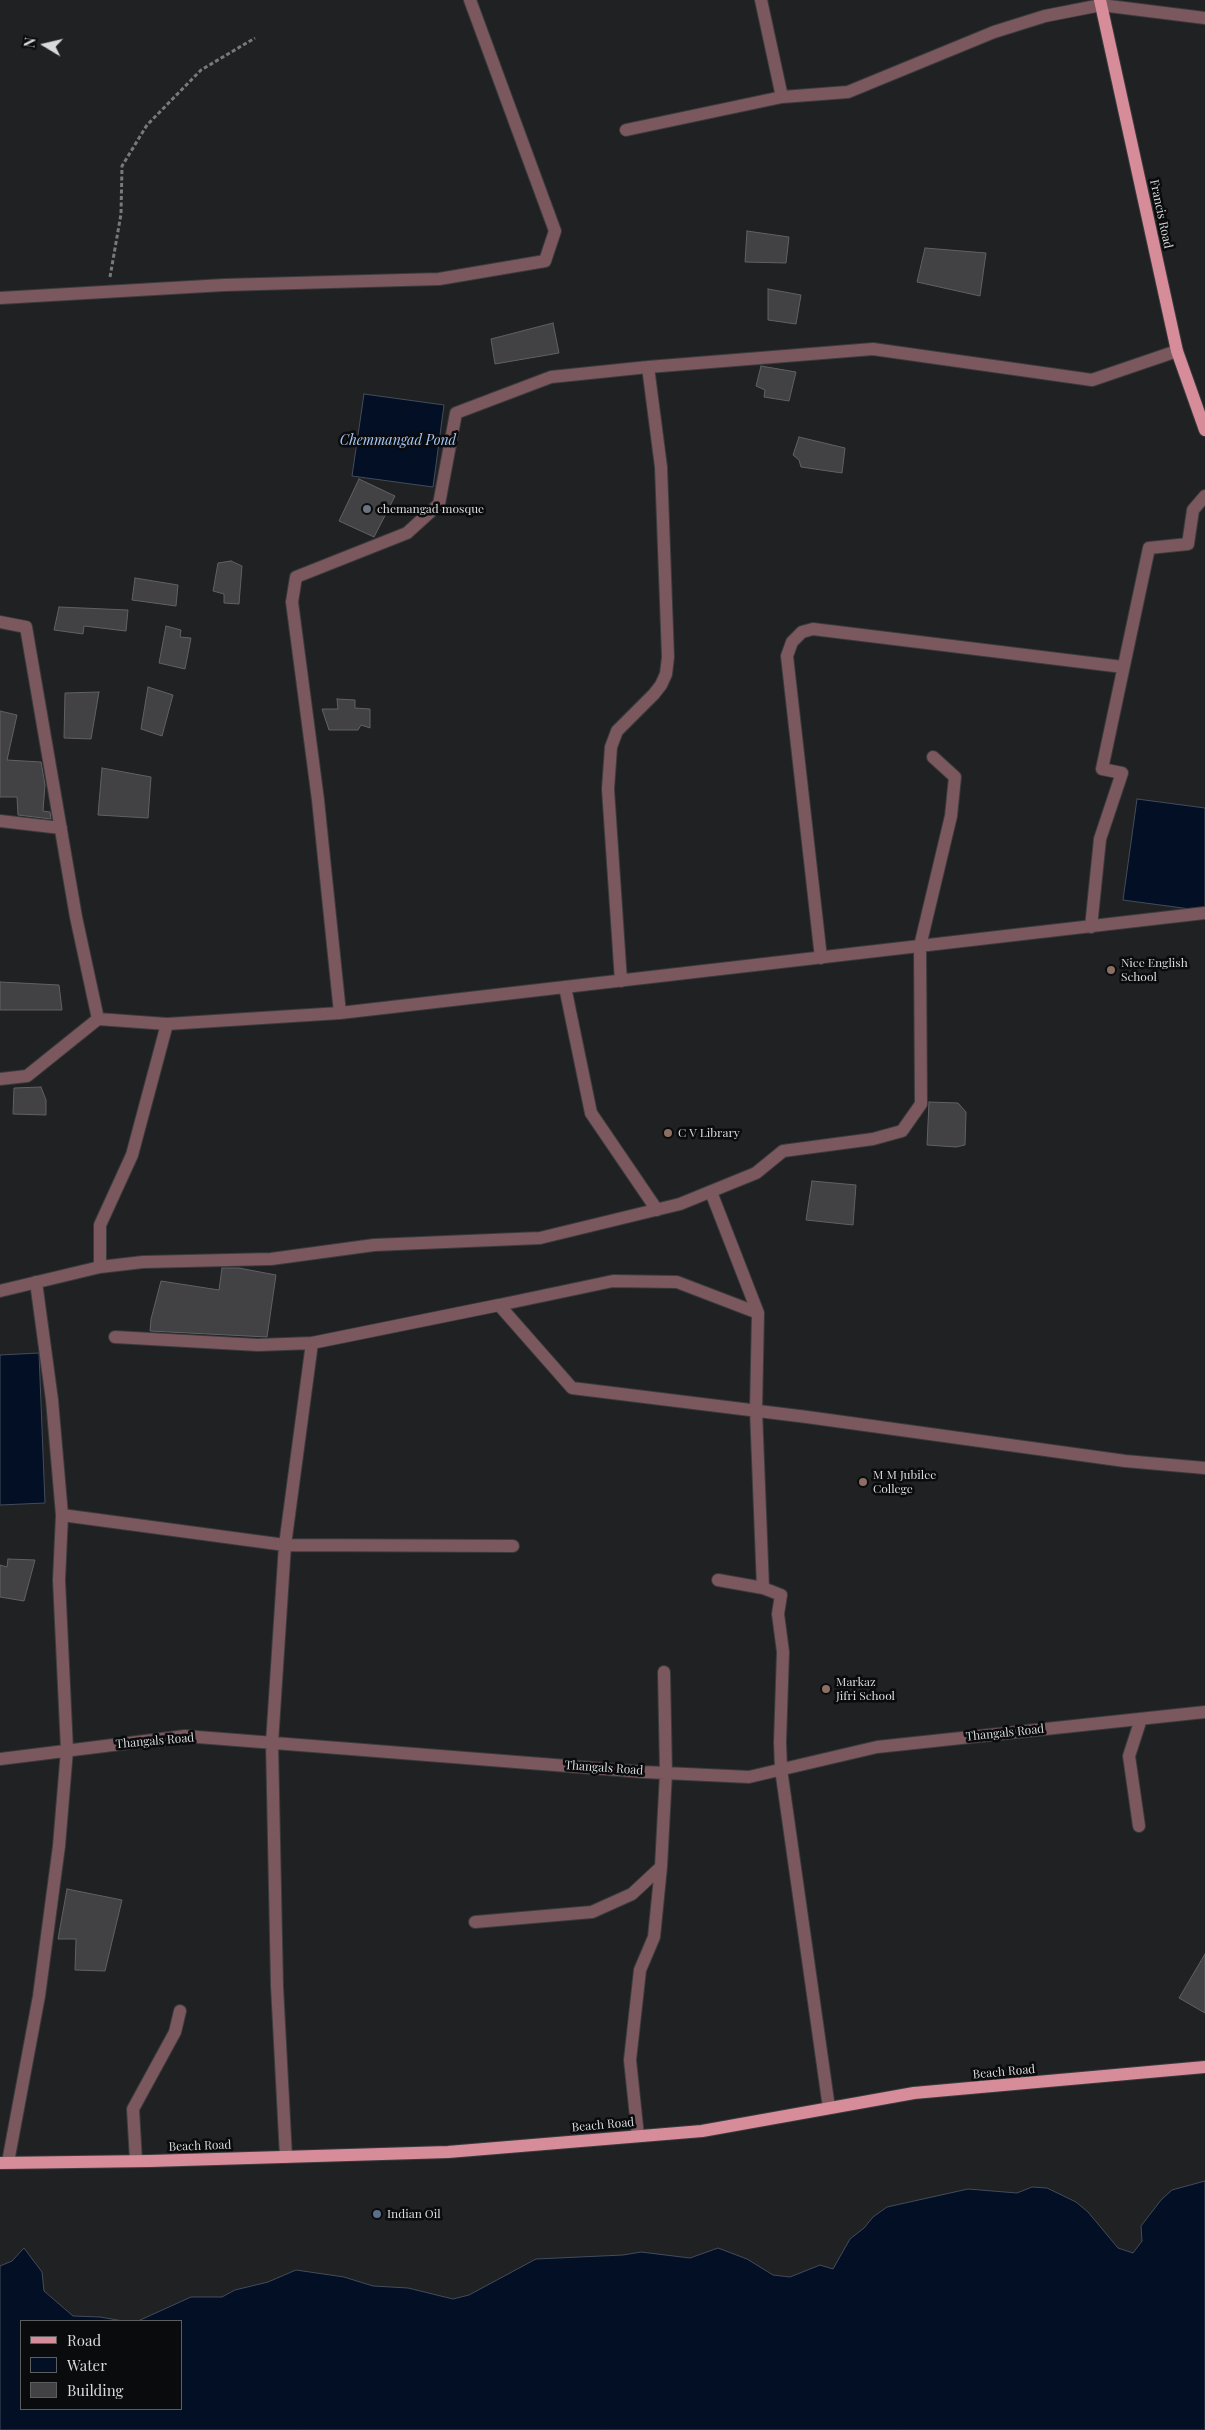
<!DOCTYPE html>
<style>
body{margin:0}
#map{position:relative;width:1205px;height:2430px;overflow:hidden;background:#202123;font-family:"Playfair Display",serif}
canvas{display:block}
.legend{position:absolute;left:20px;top:2320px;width:162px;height:90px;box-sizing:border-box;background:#0a0b0c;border:1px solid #5d5e5f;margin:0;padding:6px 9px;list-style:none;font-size:15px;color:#d9dadb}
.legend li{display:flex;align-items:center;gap:10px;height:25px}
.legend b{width:25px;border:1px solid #5d5e5f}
.north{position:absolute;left:20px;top:20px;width:50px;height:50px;-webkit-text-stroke:4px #0a0b0c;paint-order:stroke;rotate:279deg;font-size:14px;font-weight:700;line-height:20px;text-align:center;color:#d9dadb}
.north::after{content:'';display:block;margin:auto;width:18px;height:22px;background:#d9dadb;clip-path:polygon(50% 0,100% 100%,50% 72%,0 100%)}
</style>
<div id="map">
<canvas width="1205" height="2430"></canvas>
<ul class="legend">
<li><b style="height:6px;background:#d78c9a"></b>Road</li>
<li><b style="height:14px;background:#030f25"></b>Water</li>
<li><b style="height:14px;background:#424245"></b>Building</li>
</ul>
<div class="north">N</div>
</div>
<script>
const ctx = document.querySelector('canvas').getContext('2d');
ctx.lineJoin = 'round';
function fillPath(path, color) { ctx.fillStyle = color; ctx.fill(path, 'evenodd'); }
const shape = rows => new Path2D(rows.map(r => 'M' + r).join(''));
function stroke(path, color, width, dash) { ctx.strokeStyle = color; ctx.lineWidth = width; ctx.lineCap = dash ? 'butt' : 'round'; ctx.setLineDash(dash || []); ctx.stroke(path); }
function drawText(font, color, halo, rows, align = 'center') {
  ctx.font = font + ' "Playfair Display",serif'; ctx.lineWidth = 5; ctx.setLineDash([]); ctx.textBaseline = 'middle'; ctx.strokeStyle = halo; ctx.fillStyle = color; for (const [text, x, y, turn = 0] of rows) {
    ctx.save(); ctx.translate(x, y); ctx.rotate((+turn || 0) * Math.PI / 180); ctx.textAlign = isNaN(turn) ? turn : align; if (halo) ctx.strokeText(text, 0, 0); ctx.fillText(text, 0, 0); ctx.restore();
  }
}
const water = shape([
 [364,394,444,405,433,487,352,476,364,394],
 [1137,799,1205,808,1205,911,1123,900,1137,799],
 [39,1353,45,1503,0,1505,0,1355,39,1353],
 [1205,2181,1205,2430,0,2430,0,2266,12,2261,24,2248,42,2272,44,2291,73,2316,100,2317,123,2321,21,2321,21,2409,181,2409,181,2321,138,2321,191,2297,222,2297,235,2290,268,2282,296,2270,344,2277,373,2286,408,2288,453,2299,469,2295,536,2259,623,2255,641,2252,690,2258,718,2248,747,2259,773,2275,790,2277,820,2265,833,2269,850,2239,864,2228,873,2217,887,2207,968,2189,1017,2193,1032,2187,1047,2188,1076,2202,1088,2212,1118,2248,1133,2253,1142,2241,1141,2226,1161,2200,1172,2190,1205,2181]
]);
fillPath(water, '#030f25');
stroke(water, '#434c5c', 1);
const building = shape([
 [747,231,789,237,786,263,745,262,747,231],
 [925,248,986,253,980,296,917,282,925,248],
 [768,289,801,295,796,324,768,320,768,289],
 [553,323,559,353,495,364,491,339,553,323],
 [761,366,796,372,789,401,764,397,765,390,756,386,761,366],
 [799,437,845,448,842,473,801,467,799,460,793,455,799,437],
 [359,479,395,496,374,537,339,521,359,479],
 [231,561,242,566,239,604,224,603,224,594,213,591,218,563,231,561],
 [135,578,178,585,176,606,132,600,135,578],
 [59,607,128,610,126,631,84,626,83,634,54,630,59,607],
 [166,626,181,630,180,637,191,638,185,669,159,663,166,626],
 [148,687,173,695,162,736,141,729,148,687],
 [99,692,91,739,64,738,65,693,99,692],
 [337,699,355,700,355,708,370,709,370,728,361,725,358,730,329,730,322,709,338,709,337,699],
 [0,711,17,715,7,760,41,762,45,785,43,811,50,812,51,819,18,815,17,797,0,797,0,711],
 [102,768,151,777,148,818,98,815,102,768],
 [0,982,59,985,62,1010,0,1010,0,982],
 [41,1087,46,1100,46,1115,13,1114,14,1088,41,1087],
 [929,1102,958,1103,966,1112,965,1145,956,1147,927,1145,929,1102],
 [812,1181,856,1185,853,1225,806,1220,812,1181],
 [222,1268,239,1268,276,1275,267,1337,150,1331,151,1319,161,1281,219,1290,222,1268],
 [8,1559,35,1560,24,1601,0,1597,0,1565,7,1567,8,1559],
 [67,1889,122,1900,105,1971,75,1970,76,1939,58,1939,67,1889],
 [1205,1954,1205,2013,1179,1998,1205,1954]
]);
fillPath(building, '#424245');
stroke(building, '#616063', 1);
const minor = shape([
 [761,0,782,97],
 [626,130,782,97,848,92,994,32,1045,16,1101,5,1205,18],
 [0,298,224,285,439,279,545,261,555,231,470,0],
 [0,622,26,627,76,917,98,1019],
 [0,821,61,828],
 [1091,927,1100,839,1122,773,1102,769,1149,548,1188,544,1193,510,1205,496],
 [821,958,787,656,792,642,802,632,813,629,1123,667],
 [621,981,608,789,611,747,617,731,654,694,661,685,666,674,668,657,661,467,648,367],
 [565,987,591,1113,657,1210],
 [340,1013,318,800,292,602,296,577,407,533,439,504,456,413,551,377,648,367,873,349,1092,380,1177,351],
 [0,1079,27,1076,98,1019,167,1024,340,1013,1205,913],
 [711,1192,758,1313,756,1410,763,1588],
 [100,1267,100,1225,132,1155,167,1024],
 [0,1291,100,1267,143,1262,271,1259,374,1245,540,1238,680,1204,756,1173,783,1151,873,1139,902,1131,921,1104,920,946,951,816,955,777,933,757],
 [499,1305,613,1281,677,1282,758,1313],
 [115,1337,258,1345,312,1343],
 [62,1515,285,1545,312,1343,499,1305,572,1388,807,1417,1125,1461,1205,1468],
 [718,1580,763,1588,781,1595,778,1614,783,1652,780,1742,781,1769,829,2108],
 [0,1759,185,1736,644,1772,749,1777,877,1747,1205,1712],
 [1139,1826,1129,1756,1141,1719],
 [475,1922,592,1912,632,1894,661,1867,666,1773,664,1672],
 [638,2136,630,2060,640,1970,654,1937,661,1867],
 [286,2157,277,1986,272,1743,285,1545,513,1546],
 [136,2161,133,2109,175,2032,180,2011],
 [8,2162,39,1996,59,1846,67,1750,59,1580,62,1515,52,1400,36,1282]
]);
const major = shape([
 [1100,0,1177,351,1205,430],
 [0,2163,150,2161,448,2152,702,2131,914,2093,1205,2067]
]);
stroke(minor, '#3a3b3d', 14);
stroke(major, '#3a3b3d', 14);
stroke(shape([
 [110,277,121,214,122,166,147,125,201,70,255,38]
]), '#78797b', 3, [4, 2.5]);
stroke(minor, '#7b575e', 12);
stroke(major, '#d78c9a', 12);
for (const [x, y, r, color] of [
 [367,509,5,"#6b7280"],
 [1111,970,5,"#8d6e63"],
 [668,1133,5,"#8d6e63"],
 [863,1482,5,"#8d6e63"],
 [826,1689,5,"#8d6e63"],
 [377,2214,5,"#5c6f8a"]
]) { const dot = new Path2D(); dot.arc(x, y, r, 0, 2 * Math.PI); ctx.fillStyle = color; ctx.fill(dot); stroke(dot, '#0a0b0c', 2); }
drawText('12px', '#d9dadb', '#0a0b0c', [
 ["Francis Road",1161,214,78],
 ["Thangals Road",1005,1733,-6],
 ["Thangals Road",155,1741,-5],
 ["Thangals Road",604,1768,4],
 ["Beach Road",1004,2072,-5],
 ["Beach Road",603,2125,-5],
 ["Beach Road",200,2146,-2]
]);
drawText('12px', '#d9dadb', '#0a0b0c', [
 ["chemangad mosque",377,509],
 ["Nice English",1121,963],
 ["School",1121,977],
 ["C V Library",678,1133],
 ["M M Jubilee",873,1475],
 ["College",873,1489],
 ["Markaz",836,1682],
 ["Jifri School",836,1696],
 ["Indian Oil",387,2214]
], 'left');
drawText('italic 14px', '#a8c9fb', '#0a0b0c', [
 ["Chemmangad Pond",398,441]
]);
</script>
